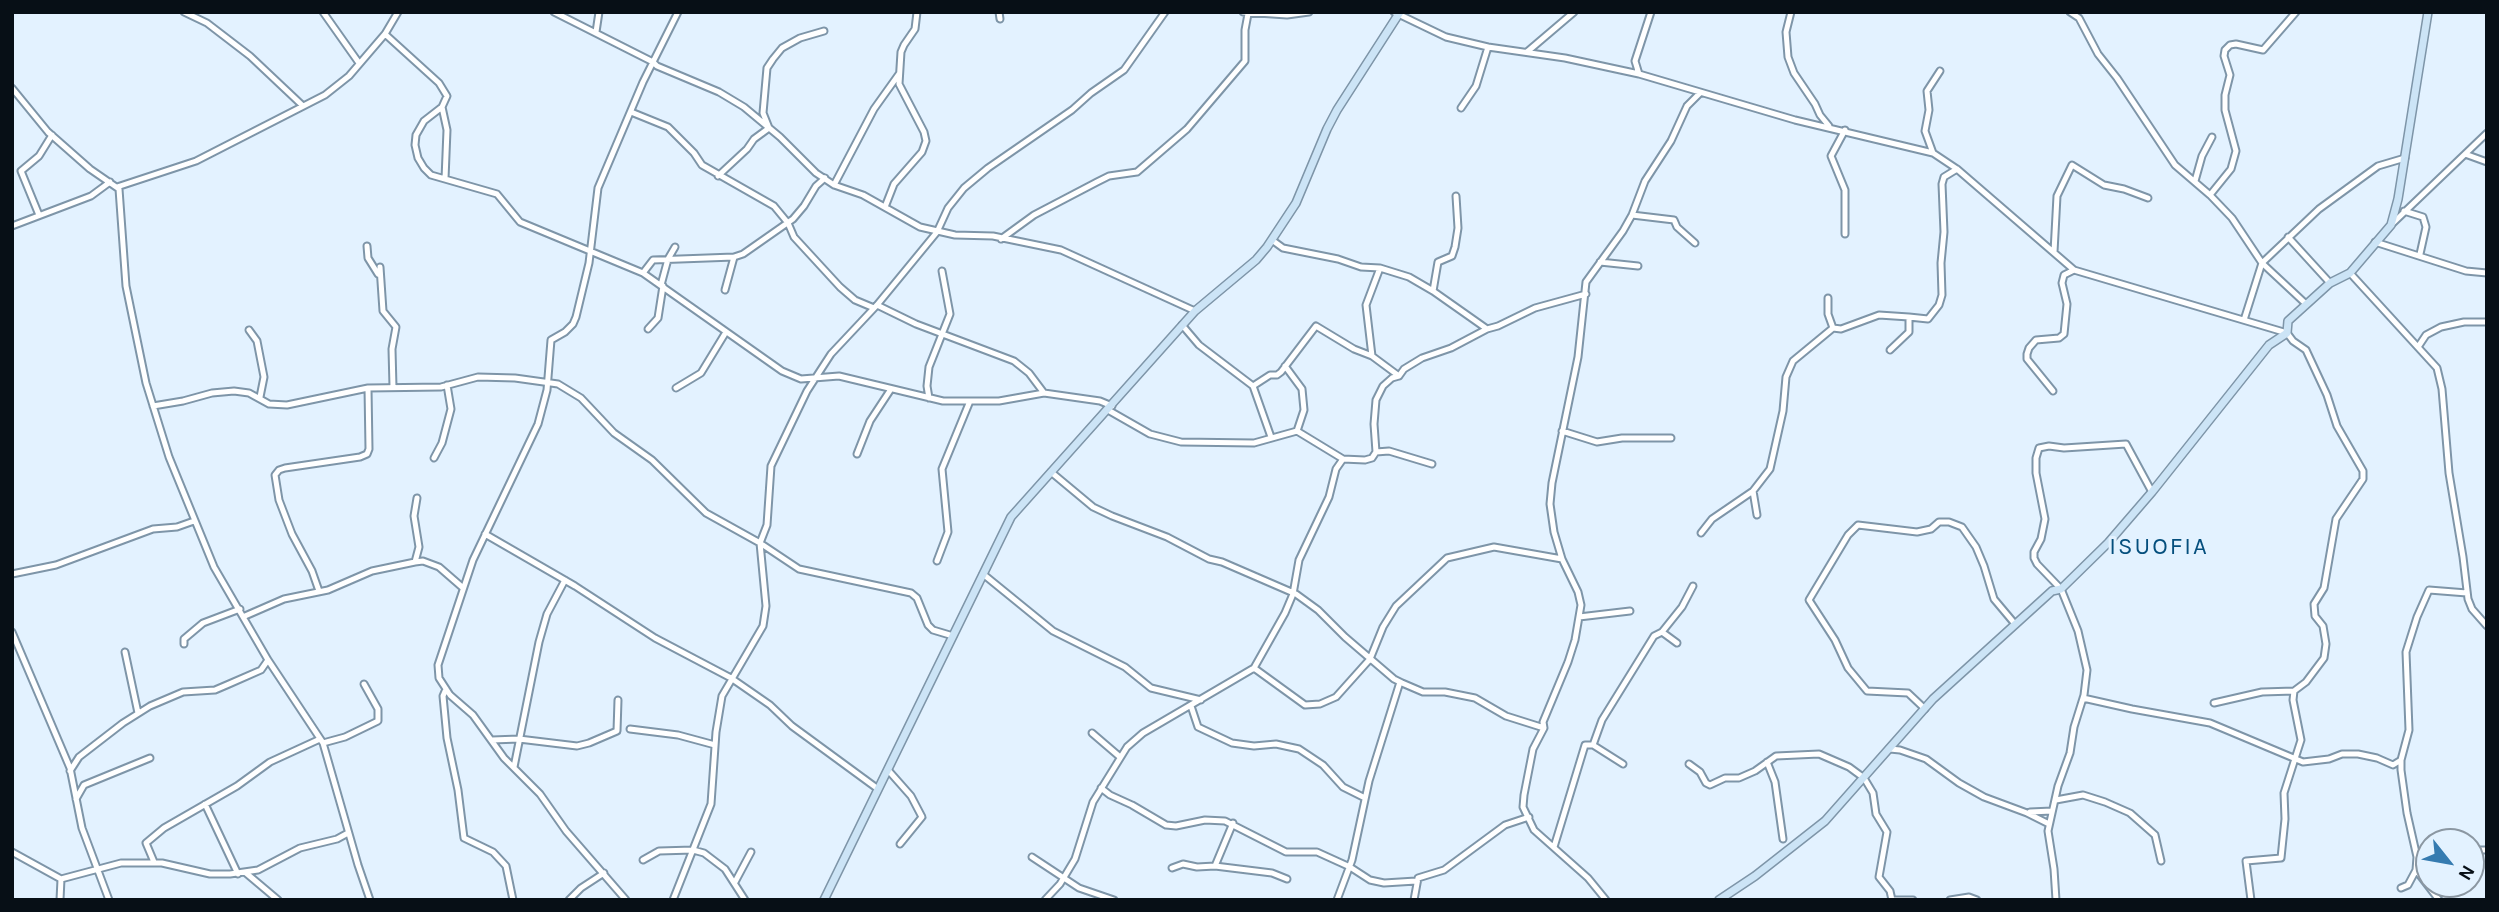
<!DOCTYPE html>
<style>
body{margin:0}
#map{position:relative;width:2499px;height:912px;overflow:hidden;background:#e3f2ff;font-family:Karla,sans-serif}
canvas{display:block}
.frame{position:absolute;inset:0;border:14px solid #070f16;pointer-events:none}
.north{position:absolute;left:2415px;top:828px;width:70px;height:70px;box-sizing:border-box;background:#e3f2ff;border:2px solid #8b97a2;border-radius:50%;rotate:121deg;font-size:19px;font-weight:700;line-height:28px;text-align:center;color:#070f16}
.north::after{content:'';display:block;margin:auto;width:24px;height:32px;background:#357bb0;clip-path:polygon(50% 0,100% 100%,50% 72%,0 100%)}
</style>
<div id="map">
<canvas width="2499" height="912"></canvas>
<div class="frame"></div>
<div class="north">N</div>
</div>
<script>
const ctx = document.querySelector('canvas').getContext('2d');
ctx.lineJoin = 'round';
const shape = rows => new Path2D(rows.map(r => 'M' + r).join(''));
function stroke(path, color, width, dash) { ctx.strokeStyle = color; ctx.lineWidth = width; ctx.lineCap = dash ? 'butt' : 'round'; ctx.setLineDash(dash || []); ctx.stroke(path); }
function drawText(font, color, halo, rows, align = 'center') {
  ctx.font = font + ' Karla,sans-serif'; ctx.lineWidth = 6; ctx.setLineDash([]); ctx.textBaseline = 'middle'; ctx.strokeStyle = halo; ctx.fillStyle = color; for (const [text, x, y, turn = 0] of rows) {
    ctx.save(); ctx.translate(x, y); ctx.rotate((+turn || 0) * Math.PI / 180); ctx.textAlign = isNaN(turn) ? turn : align; if (halo) ctx.strokeText(text, 0, 0); ctx.fillText(text, 0, 0); ctx.restore();
  }
}
const street = shape([
 [184,12,207,23,250,56,303,106],
 [323,12,359,63],
 [554,12,653,62,657,66,719,92,744,107,780,137,816,173,834,185,863,195,920,227,955,235,993,236,1061,250,1195,311],
 [999,12,1000,19],
 [1243,12,1287,15,1309,12],
 [1394,12,1446,37,1488,47,1565,58,1639,74,1795,120,1933,153,1957,169,2074,270,2287,333,2293,341,2306,350,2327,395,2337,426,2363,471,2363,479,2336,519,2324,588,2314,604,2315,616,2323,626,2326,644,2324,658,2306,682,2294,691,2293,700,2301,740,2284,793,2285,819,2281,858,2246,861,2251,900],
 [1791,12,1786,32,1788,57,1794,73,1815,104,1820,115,1829,126],
 [2070,12,2079,18,2098,54,2117,78,2175,165,2210,195,2232,218,2262,263,2306,304],
 [596,32,599,12],
 [385,34,439,83,447,96,442,107,424,121,416,135,415,145,418,158,424,168,431,175,497,194,520,222,643,273,782,371,801,379,839,376,943,401,999,401,1044,393,1100,401,1112,406],
 [1527,52,1574,12],
 [1639,74,1635,61,1651,12],
 [12,88,48,132,90,169,119,189,126,286,146,383,169,457,214,567,268,660,323,743,358,865,370,900],
 [442,107,447,130,445,179],
 [1461,108,1476,86,1488,47],
 [631,112,668,127,694,153,702,165,774,206,788,223,794,237,840,287,855,300,874,308],
 [1933,153,1925,131,1929,110,1927,91,1940,71],
 [2465,154,2487,162],
 [718,176,747,149,754,139,769,128,763,113,767,68,773,59,782,48,800,38,824,31],
 [2195,181,2202,156,2212,137],
 [834,185,874,109,899,74],
 [117,187,196,161,325,95,349,76,385,34,398,12],
 [2210,195,2231,169,2236,151,2225,110,2225,95,2230,75,2224,56,2225,50,2230,45,2236,44,2263,50,2296,12],
 [885,207,894,184,922,152,926,141,924,132,899,84,901,52,904,45,915,29,917,12],
 [2404,211,2423,217,2426,227,2420,254],
 [39,215,21,171,39,156,52,135],
 [1632,215,1674,220,1677,227,1695,243],
 [2393,223,2487,133],
 [12,226,91,196,110,182],
 [1845,234,1845,190,1831,156,1845,130],
 [2288,237,2330,283],
 [1001,239,1034,215,1097,182,1109,176,1137,172,1187,129,1245,61,1245,30,1248,14],
 [1272,240,1283,248,1338,259,1361,267,1380,268,1409,277,1433,291,1487,329],
 [2375,242,2466,271,2487,273],
 [367,246,368,258,378,274],
 [2054,252,2057,196,2072,165,2104,185,2124,189,2148,198],
 [1600,262,1638,266],
 [380,267,383,311,396,327,392,349,393,387],
 [643,273,653,260,734,257,743,254,793,219,804,206,816,186,825,178],
 [2350,273,2437,368,2442,389,2449,473,2463,557,2468,599,2472,609,2487,626],
 [661,285,668,259,675,247],
 [725,290,734,257],
 [1433,291,1438,262,1452,256,1455,247,1458,228,1456,196],
 [1828,298,1828,314,1833,328],
 [877,305,916,324,1014,361,1029,373,1044,393],
 [2244,320,2262,263,2319,209,2378,166,2405,158],
 [1182,325,1199,345,1253,386,1270,375,1277,375,1281,372,1316,326,1354,349,1372,356,1399,376],
 [648,329,658,318,663,286],
 [249,330,257,341,264,377,260,397],
 [2418,347,2426,335,2441,327,2464,322,2487,322],
 [1890,350,1909,332,1909,317,1928,319,1939,305,1942,295,1941,263,1944,232,1942,184,1944,177,1957,169],
 [1372,356,1366,305,1380,268],
 [1285,366,1302,389,1304,410,1297,431],
 [1253,386,1271,437],
 [676,388,701,373,726,332],
 [2053,391,2027,359,2027,354,2029,348,2036,340,2059,338,2064,334,2067,304,2062,283,2064,275,2074,270],
 [929,398,927,386,929,367,950,314,942,271],
 [153,406,183,401,212,393,234,391,249,393,269,404,287,405,368,388,441,387,478,377,515,378,558,384,581,398,614,433,652,460,706,513,760,543,799,569,911,593,917,598,928,625,933,630,953,636],
 [1562,431,1597,442,1622,438,1671,438],
 [1376,452,1389,451,1432,464],
 [857,454,870,421,891,389],
 [434,458,442,443,451,409,447,385],
 [1343,459,1365,460,1372,458,1376,452,1374,424,1376,400,1383,386,1392,378,1399,376,1404,369,1422,358,1451,348,1487,329,1498,326,1535,308,1586,294],
 [1051,472,1093,507,1112,516,1167,537,1209,559,1222,562,1296,594,1318,610,1345,637,1394,679,1402,683,1423,692,1445,692,1475,698,1506,716,1544,728],
 [1753,491,1757,515],
 [1701,533,1712,519,1753,491,1770,469,1783,411,1786,377,1793,361,1833,328,1841,329,1879,315,1909,317],
 [485,534,575,586,655,638,731,678,770,705,792,726,878,789],
 [937,561,948,532,942,469,970,401],
 [415,562,419,547,414,516,417,498],
 [12,574,56,565,153,529,177,527,194,521],
 [983,574,1053,631,1125,667,1151,688,1201,700],
 [319,591,312,571,292,534,279,500,275,475,279,470,285,468,360,457,367,454,369,449,368,388],
 [245,616,284,599,328,590,372,571,415,562,423,561,439,567,462,587],
 [1579,617,1630,611],
 [12,632,70,768,82,828,109,900],
 [1662,632,1682,607,1693,586],
 [184,644,184,639,203,623,240,609],
 [125,652,138,713],
 [1254,668,1305,705,1320,704,1336,697,1370,659,1383,627,1396,606,1447,558,1494,547,1562,559],
 [446,689,443,696,447,738,458,790,464,838,493,852,506,866,513,900],
 [2083,698,2132,709,2210,723,2303,762,2329,759,2342,754,2358,754,2377,758,2393,765,2401,760,2401,770,2407,813,2417,857,2416,870,2408,885,2401,888],
 [2214,703,2262,692,2294,691],
 [1191,706,1198,727,1232,743,1254,746,1276,744,1299,749,1323,765,1343,787,1365,798],
 [1925,709,1908,693,1867,691,1848,668,1835,640,1809,600,1848,535,1858,525,1917,532,1931,529,1939,522,1949,522,1962,527,1976,547,1984,566,1994,599,2015,624],
 [630,729,678,735,715,745],
 [1092,733,1120,757],
 [492,740,519,739,577,746,589,743,617,731,618,700],
 [323,743,345,737,378,721,378,709,364,684],
 [1593,745,1602,720,1654,636,1662,632,1677,643],
 [1890,749,1900,750,1926,759,1959,783,1984,797,2027,813,2049,824],
 [2401,760,2409,730,2406,652,2417,617,2429,590,2467,593],
 [1767,762,1775,782,1783,839],
 [1689,764,1700,772,1706,783,1710,785,1725,778,1739,778,1755,771,1776,756,1819,754,1849,767,1864,778,1873,793,1876,814,1887,832,1879,877,1890,891,1892,900,1913,900],
 [514,767,539,642,547,614,565,580],
 [888,770,911,796,922,817,900,844],
 [70,771,79,757,123,723,150,706,183,692,215,690,229,684,261,670,268,660],
 [1101,788,1110,795,1132,805,1166,825,1176,826,1205,820,1225,821,1286,852,1317,852,1350,867,1370,880,1384,883,1416,881],
 [76,799,84,785,150,758],
 [2056,800,2083,795,2105,802,2130,813,2155,835,2161,861],
 [205,804,238,874],
 [2030,812,2052,811],
 [1554,847,1585,745,1593,745,1623,764],
 [2471,850,2487,850],
 [12,852,61,879,121,863,162,863,210,874,230,874,258,870,300,848,337,839,348,833],
 [1032,857,1079,888,1114,900],
 [2417,857,2429,854],
 [643,860,659,851,693,850,704,853,725,869,745,900],
 [154,862,146,843,164,828,237,786,270,762,320,739],
 [1215,866,1233,823],
 [1172,868,1183,864,1197,867,1215,866,1272,873,1287,879],
 [2416,870,2439,900],
 [246,873,278,900],
 [735,882,751,852],
 [60,900,61,879],
 [569,900,581,888,604,873],
 [626,900,566,831,540,794,504,758,473,715,450,695,439,678,438,665,473,560,538,424,547,390,551,340,565,332,573,324,576,317,589,263,598,188,643,82,678,12],
 [673,900,711,804,716,732,722,696,763,626,766,606,760,543,767,525,771,466,807,391,831,354,877,305,937,232,948,208,964,188,988,168,1072,110,1091,93,1124,70,1165,12],
 [1045,900,1060,884,1075,859,1093,802,1127,747,1143,733,1254,668,1285,613,1293,594,1299,560,1329,497,1336,469,1343,459,1297,431,1254,443,1181,442,1150,434,1108,410],
 [1337,900,1352,860,1369,781,1400,682],
 [1414,900,1418,878,1444,870,1505,825,1529,817],
 [1606,900,1588,878,1534,830,1523,807,1524,795,1533,749,1544,728,1543,722,1568,662,1575,640,1581,605,1578,592,1562,559,1554,532,1550,504,1552,483,1578,357,1586,282,1623,231,1632,215,1645,181,1671,141,1687,106,1700,93],
 [1950,900,1969,897,1977,900],
 [2056,900,2054,869,2048,831,2058,786,2070,753,2074,727,2084,695,2087,670,2078,631,2061,589,2037,564,2034,558,2034,552,2041,539,2045,519,2036,473,2036,458,2039,448,2049,446,2064,448,2126,444,2152,492]
]);
const secondary = shape([
 [824,900,1011,517,1195,311,1256,260,1267,247,1296,203,1327,129,1337,110,1400,12],
 [1719,900,1755,876,1825,821,1933,699,2052,591,2061,589,2108,543,2152,492,2269,345,2287,333,2288,321,2330,283,2350,273,2391,225,2398,199,2428,12]
]);
stroke(street, '#7e95a8', 9);
stroke(secondary, '#7e95a8', 10);
stroke(street, '#fff', 5);
stroke(secondary, '#cce4f6', 7);
ctx.letterSpacing = '2px';
drawText('24px', '#054f7d', '#e3f2ff', [
 ["ISUOFIA",2159,547]
]);
ctx.letterSpacing = '0px';
</script>
